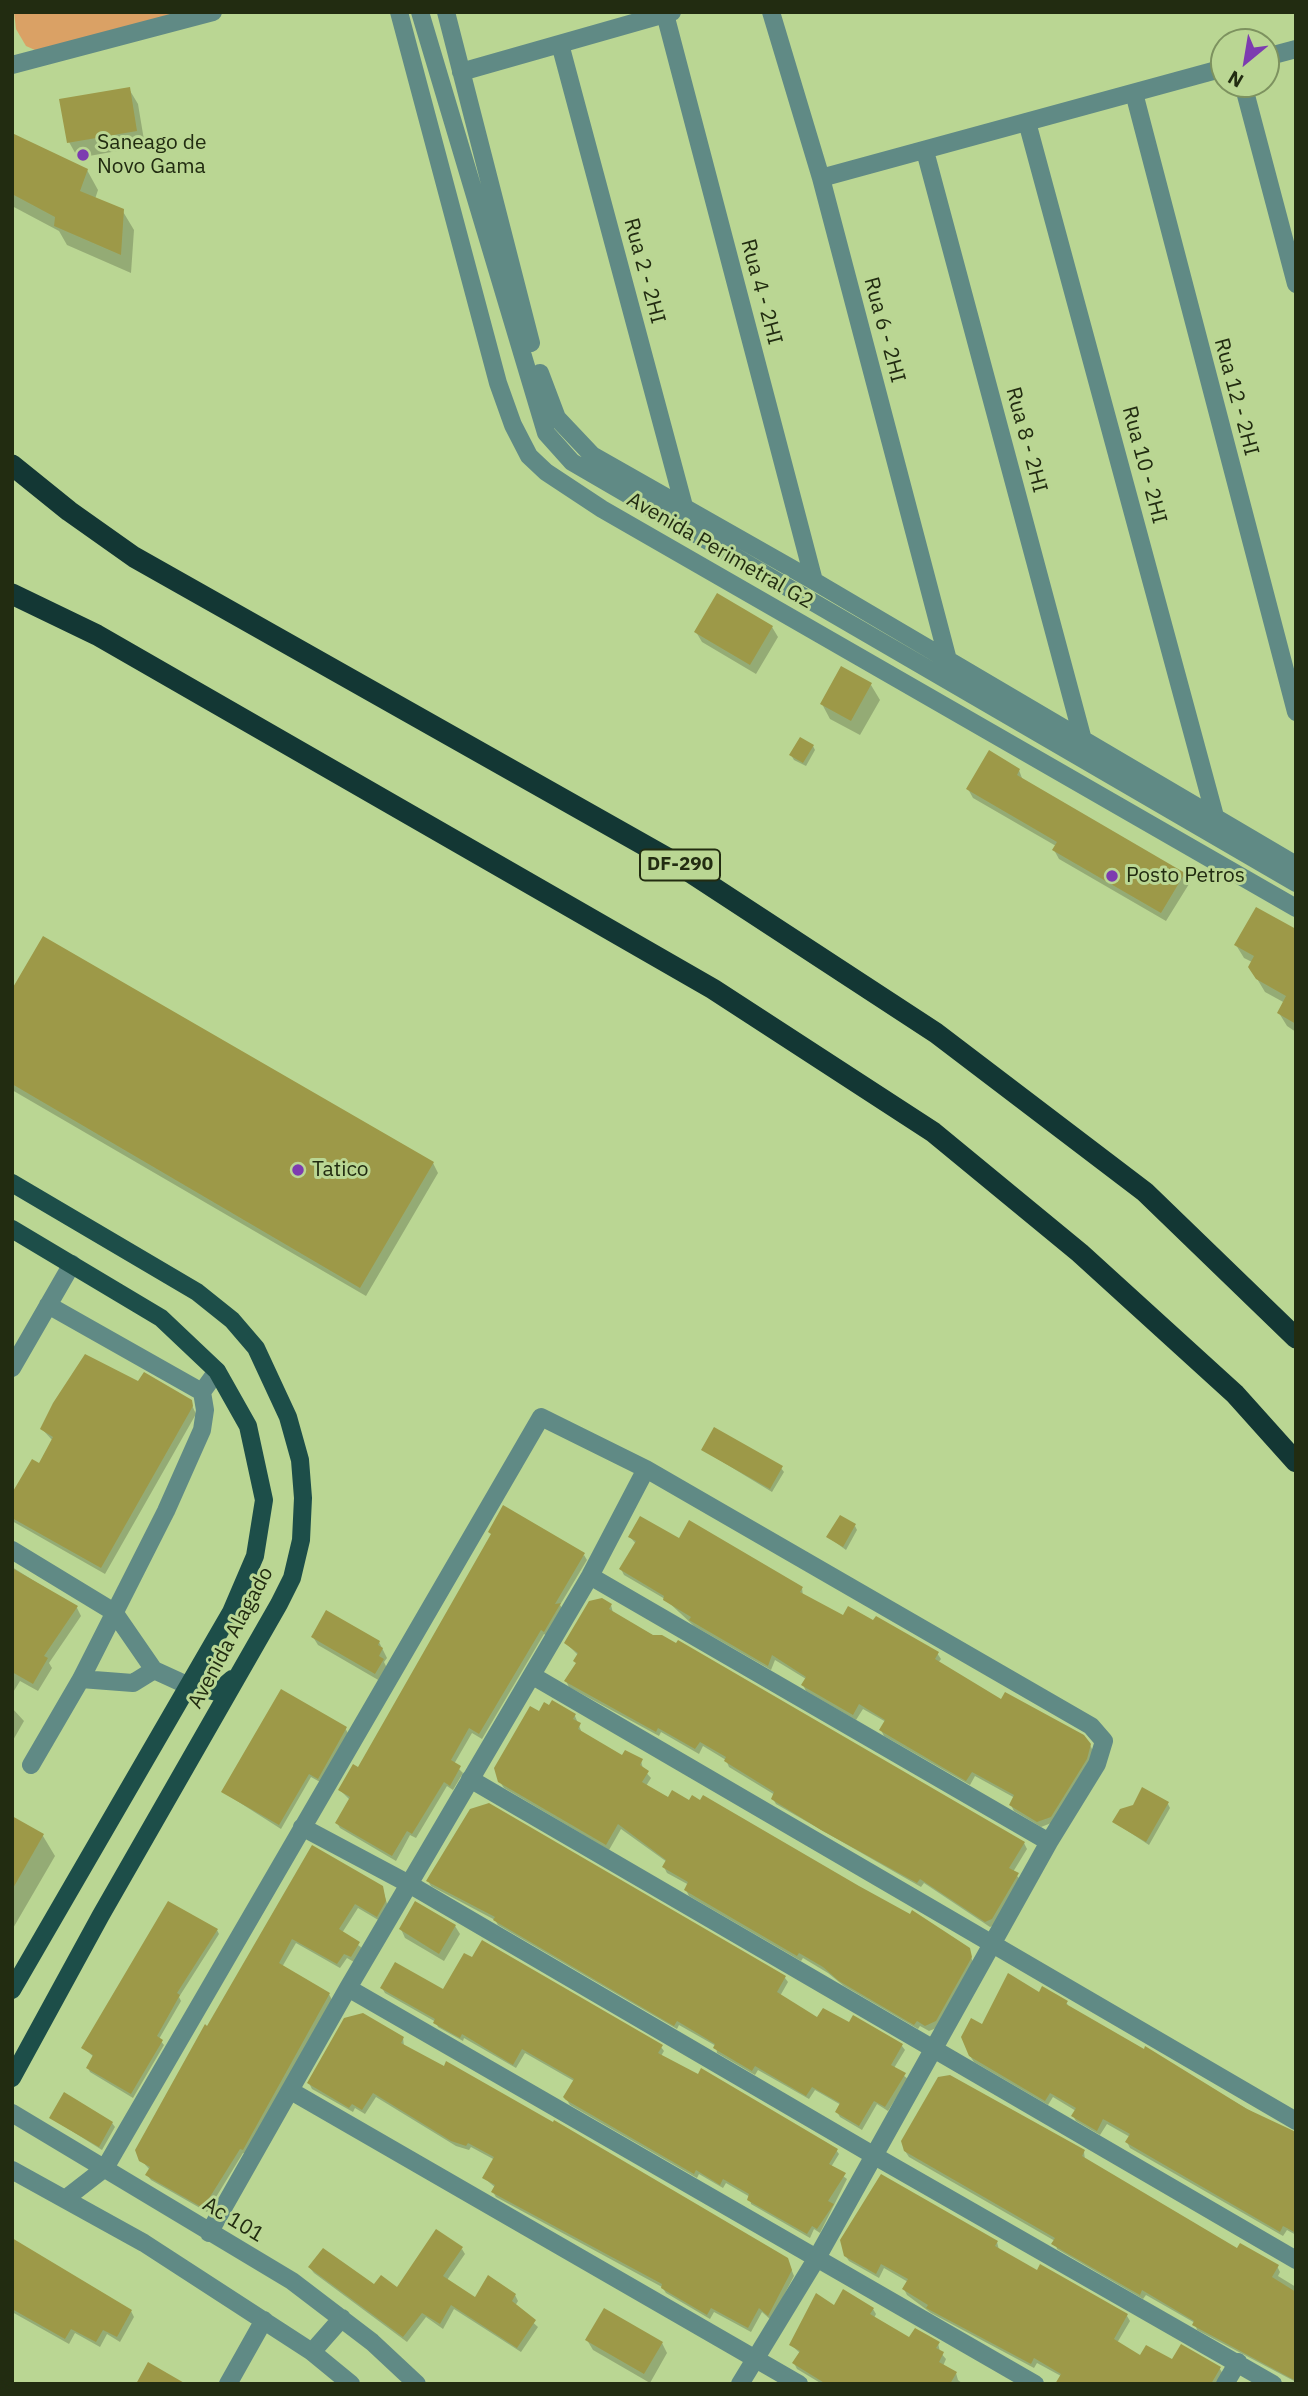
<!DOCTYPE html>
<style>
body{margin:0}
#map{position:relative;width:1308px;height:2396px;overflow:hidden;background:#bad693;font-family:"IBM Plex Sans",sans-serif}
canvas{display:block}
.frame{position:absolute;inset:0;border:14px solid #222c11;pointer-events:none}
.north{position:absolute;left:1210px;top:28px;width:70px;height:70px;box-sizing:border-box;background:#bad693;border:2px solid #7d925f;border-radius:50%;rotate:210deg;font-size:19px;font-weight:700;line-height:28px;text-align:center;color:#222c11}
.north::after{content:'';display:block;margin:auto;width:24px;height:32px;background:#7d3cb0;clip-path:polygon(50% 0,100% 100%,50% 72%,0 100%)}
</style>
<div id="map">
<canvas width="1308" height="2396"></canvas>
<div class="frame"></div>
<div class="north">N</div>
</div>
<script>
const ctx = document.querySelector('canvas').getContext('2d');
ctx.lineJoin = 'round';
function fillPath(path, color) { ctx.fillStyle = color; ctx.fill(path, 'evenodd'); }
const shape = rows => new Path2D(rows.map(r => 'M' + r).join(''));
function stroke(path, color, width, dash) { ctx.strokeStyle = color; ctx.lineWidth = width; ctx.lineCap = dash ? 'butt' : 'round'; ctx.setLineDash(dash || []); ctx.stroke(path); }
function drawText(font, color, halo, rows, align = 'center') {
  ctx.font = font + ' "IBM Plex Sans",sans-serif'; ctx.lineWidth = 6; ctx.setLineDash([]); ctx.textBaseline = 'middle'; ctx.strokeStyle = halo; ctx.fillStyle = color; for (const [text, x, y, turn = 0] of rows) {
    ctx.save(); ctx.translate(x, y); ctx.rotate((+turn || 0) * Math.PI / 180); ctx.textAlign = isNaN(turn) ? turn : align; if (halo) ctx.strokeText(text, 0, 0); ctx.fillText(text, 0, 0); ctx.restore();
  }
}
fillPath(shape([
 [14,12,196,12,44,54,26,46,16,29]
]), '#daa165');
fillPath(shape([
 [129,89,138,104,145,146,78,158,69,142],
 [12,135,87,170,98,190,95,199,122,210,134,230,131,273,67,245,59,231,12,206],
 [772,627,778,637,756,674,702,642,696,632],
 [871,685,880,700,860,735,830,719,822,704],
 [813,746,815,750,806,766,794,760,791,755],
 [1019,770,1023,781,1183,874,1189,884,1166,921,1059,859,1054,850,1056,846,973,798,968,789],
 [1296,930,1296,1032,1287,1026,1279,1013,1285,1003,1265,992,1250,967,1252,962,1244,958,1236,945],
 [12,993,433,1163,438,1173,366,1296,12,1090],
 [190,1401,196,1414,105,1574,12,1521,12,1497,40,1466,53,1441,42,1429],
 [703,1450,781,1468,784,1472,772,1492],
 [855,1526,857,1530,846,1550,828,1537],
 [630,1537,680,1541,802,1588,803,1596,844,1617,937,1653,941,1659,938,1663,1002,1701,1090,1745,1093,1751,1089,1765,1054,1822,1041,1827,1014,1811,1011,1805,1015,1798,975,1776,970,1785,884,1736,881,1730,886,1722,863,1709,856,1720,806,1691,803,1685,806,1679,775,1660,771,1670,694,1626,665,1599,624,1575,621,1569,636,1544],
 [584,1555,587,1560,560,1605,563,1610,547,1636,544,1634,482,1739,472,1733,454,1764,463,1773,453,1790,447,1786,416,1838,410,1835,396,1861,340,1828,337,1823,350,1800,340,1790],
 [12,1567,77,1608,81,1616,49,1663,52,1668,38,1691,20,1681,12,1694],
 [611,1605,613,1613,1024,1843,1027,1849,1013,1872,1021,1880,995,1925,990,1927,924,1883,921,1887,776,1804,773,1799,775,1795,729,1767,726,1760,703,1746,699,1754,661,1732,659,1736,569,1687,566,1681,577,1664,575,1661,578,1655,566,1643],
 [313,1637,379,1642,387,1658,384,1662,387,1668,380,1681,318,1645],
 [12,1708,24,1721,12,1742],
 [539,1713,575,1716,582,1733,623,1757,641,1761,643,1769,651,1778,646,1786,968,1950,974,1964,939,2027,929,2031,920,2026,918,2029,844,1986,828,1973,803,1958,801,1961,689,1896,686,1890,689,1885,667,1873,664,1867,667,1862,621,1829,609,1850,504,1788,500,1782],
 [345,1728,348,1733,320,1782,311,1777,281,1829,223,1792],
 [1168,1804,1170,1808,1149,1845,1114,1822,1134,1807],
 [12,1818,43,1836,55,1856,12,1930],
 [312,1847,382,1887,388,1907,380,1921,358,1908,342,1933,362,1948,354,1962,347,1958,340,1968,296,1943,282,1967,329,1994,332,2000,246,2154,243,2153,207,2212,151,2180,147,2175,150,2170,141,2160,208,2028],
 [428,1881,785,1978,788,1982,780,1996,818,2020,850,2025,902,2046,905,2050,894,2068,908,2079,888,2111,877,2104,862,2130,840,2117,837,2112,841,2105,815,2090,809,2099,758,2070,755,2075,717,2053,716,2046,679,2025,677,2029,498,1925,495,1920,431,1886],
 [455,1926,460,1934,444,1961,405,1938,401,1929],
 [217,1930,219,1934,179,1997,181,2001,159,2039,164,2045,133,2098,90,2072,88,2068,94,2057,83,2048],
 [382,1988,443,1992,661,2047,664,2051,661,2056,836,2150,839,2154,831,2167,847,2179,820,2233,814,2229,810,2238,751,2204,750,2197,726,2183,723,2188,699,2174,697,2178,570,2105,565,2097,574,2081,525,2053,516,2068,464,2038,463,2041,438,2027,436,2022,385,1993],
 [1040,1994,1066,2002,1069,2007,1296,2137,1296,2235,1287,2230,1283,2236,1130,2148,1127,2142,1130,2137,1107,2124,1100,2135,1076,2121,1073,2116,1076,2111,1053,2097,1048,2105,974,2062,970,2056,982,2027],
 [403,2038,404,2046,790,2266,794,2276,771,2320,762,2312,751,2332,714,2312,710,2319,666,2293,662,2287,496,2197,493,2192,496,2188,484,2178,495,2160,471,2147,469,2150,456,2146,376,2097,365,2114,355,2108,353,2112,312,2089,309,2083],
 [51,2118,112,2123,115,2127,102,2150],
 [905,2151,1084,2152,1085,2160,1237,2250,1277,2266,1280,2272,1278,2276,1296,2287,1296,2382,1197,2330,1195,2323,1146,2295,1143,2299,1057,2249,1055,2241,909,2157],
 [12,2241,131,2311,134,2317,120,2342,107,2334,100,2347,75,2333,69,2344,12,2312],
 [997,2242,999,2250,1037,2272,1041,2266,1127,2316,1130,2321,1117,2343,1141,2357,1220,2369,1223,2374,1217,2384,1062,2384,1061,2376,1037,2363,1034,2368,931,2313,907,2295,904,2289,908,2282,884,2268,879,2278,849,2261,845,2255],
 [462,2249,465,2254,447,2280,475,2299,515,2295,518,2301,515,2306,538,2327,521,2352,454,2309,443,2329,426,2317,407,2342,314,2273,310,2268,374,2287,397,2289],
 [835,2307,873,2309,876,2314,874,2318,910,2339,938,2343,940,2352,946,2359,943,2366,956,2373,958,2380,963,2384,822,2384,797,2369,794,2363,800,2353,791,2345],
 [587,2340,662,2343,667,2353,650,2383,593,2350]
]), '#0003');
fillPath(shape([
 [130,87,137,131,67,143,59,99],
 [12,133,88,169,80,191,124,209,121,255,54,226,55,217,12,194],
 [717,593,773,626,750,665,694,632],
 [841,666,872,683,851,721,820,704],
 [800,737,814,745,803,763,789,755],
 [989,750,1020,769,1017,775,1185,873,1161,913,1052,850,1057,842,966,789],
 [1256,907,1296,929,1296,1024,1277,1013,1286,996,1256,979,1248,967,1254,956,1234,945],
 [43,936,434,1162,360,1288,12,1084,12,989],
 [85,1354,138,1381,144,1372,192,1400,193,1406,101,1568,12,1518,12,1493,32,1459,39,1463,53,1437,40,1429,53,1403],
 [714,1427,783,1466,770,1489,701,1450],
 [503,1505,585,1553,555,1604,561,1603,544,1632,541,1630,479,1734,469,1728,451,1760,461,1766,450,1786,444,1782,412,1834,407,1831,392,1856,335,1823,350,1797,338,1790,353,1764,358,1767,491,1534,488,1532],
 [840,1515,856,1524,843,1547,826,1537],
 [640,1516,679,1538,689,1520,803,1587,800,1592,843,1615,848,1606,873,1620,876,1616,939,1652,935,1659,1001,1699,1005,1692,1084,1735,1091,1744,1087,1759,1051,1817,1037,1822,1009,1805,1014,1795,972,1772,966,1781,879,1730,885,1720,859,1704,853,1715,801,1685,806,1677,772,1655,768,1666,689,1620,691,1617,663,1600,664,1596,619,1569,636,1541,628,1537],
 [12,1568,78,1606,44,1656,48,1658,33,1684,12,1672],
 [602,1598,612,1604,609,1609,653,1635,662,1635,676,1643,678,1640,1025,1842,1009,1868,1019,1873,992,1919,985,1922,920,1879,917,1883,821,1830,771,1799,774,1792,724,1761,726,1757,700,1742,695,1749,658,1728,656,1732,564,1681,576,1663,573,1661,578,1653,564,1643,589,1601],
 [326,1610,380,1641,378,1645,383,1648,379,1656,384,1659,375,1674,311,1637],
 [281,1689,347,1727,318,1779,309,1774,279,1825,221,1792],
 [552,1700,576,1714,573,1719,581,1723,578,1729,622,1755,625,1750,643,1759,640,1765,649,1771,642,1782,668,1797,672,1790,689,1800,692,1795,700,1800,703,1795,859,1886,910,1914,912,1910,970,1948,972,1957,936,2021,925,2026,917,2021,914,2025,839,1981,823,1967,799,1953,797,1956,684,1890,688,1882,662,1867,666,1860,618,1824,606,1845,498,1782,494,1768,530,1706,539,1711,544,1702,549,1705],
 [1142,1787,1169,1802,1146,1842,1112,1822,1120,1809,1133,1805],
 [489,1803,786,1976,777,1992,817,2017,823,2008,849,2022,853,2015,903,2044,891,2065,906,2073,885,2107,874,2101,859,2126,835,2112,840,2103,812,2087,806,2096,755,2066,752,2071,713,2048,715,2044,702,2036,677,2021,674,2026,493,1920,495,1917,426,1881,470,1809],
 [12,1816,44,1834,12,1890],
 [312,1845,383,1886,386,1901,377,1917,355,1904,339,1929,360,1942,351,1957,344,1954,337,1964,292,1939,279,1963,330,1993,243,2150,240,2149,203,2208,145,2175,150,2167,139,2161,135,2150,205,2024,207,2026],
 [168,1901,218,1929,177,1993,180,1995,157,2036,163,2040,131,2094,86,2068,93,2055,81,2048],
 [415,1901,456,1925,439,1954,399,1929],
 [482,1940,663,2045,658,2053,698,2074,701,2068,838,2149,829,2164,846,2173,828,2201,834,2204,817,2229,812,2226,807,2234,747,2200,749,2194,723,2179,720,2185,696,2170,694,2174,566,2100,563,2097,574,2079,522,2049,513,2065,462,2034,460,2038,433,2023,435,2019,380,1988,395,1962,443,1989,464,1953,472,1957],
 [1008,1973,1039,1992,1042,1986,1068,2001,1066,2004,1144,2049,1145,2046,1247,2109,1296,2132,1296,2233,1283,2226,1280,2232,1125,2142,1130,2134,1103,2119,1097,2131,1071,2116,1076,2108,1050,2093,1045,2101,969,2056,961,2037,971,2018,982,2024],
 [363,2013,404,2037,401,2043,444,2066,446,2061,553,2122,554,2120,788,2258,792,2270,768,2316,759,2308,748,2328,711,2308,707,2315,661,2288,662,2284,491,2192,495,2185,482,2178,494,2157,468,2143,466,2146,451,2141,373,2093,362,2110,352,2104,349,2108,307,2083,344,2018],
 [950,2075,1085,2150,1082,2156,1237,2248,1240,2243,1279,2265,1272,2277,1296,2292,1296,2381,1192,2325,1194,2321,1142,2290,1140,2295,1051,2244,1055,2238,904,2151,901,2141,938,2077],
 [64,2092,113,2122,99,2147,49,2118],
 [881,2174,998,2241,995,2246,1037,2270,1040,2264,1128,2314,1114,2339,1140,2355,1146,2345,1172,2359,1181,2344,1221,2367,1211,2384,1055,2384,1061,2374,1034,2358,1031,2364,926,2308,928,2305,902,2289,908,2279,881,2264,876,2274,844,2256,840,2240],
 [436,2229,463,2247,443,2276,475,2297,488,2275,516,2294,512,2301,536,2320,517,2348,451,2305,440,2324,422,2313,403,2337,308,2267,323,2248,374,2284,381,2275,397,2287],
 [12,2238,132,2310,117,2337,103,2330,96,2342,71,2329,65,2339,12,2309],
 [843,2289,874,2308,870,2314,909,2337,915,2328,940,2342,936,2348,944,2352,939,2362,957,2372,950,2384,826,2384,792,2363,800,2351,789,2345,816,2293,834,2305],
 [604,2308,663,2342,644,2374,585,2340],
 [148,2362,186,2384,136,2384]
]), '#9d9948');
stroke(shape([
 [399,12,498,383,513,425,529,456,546,472,602,509,1296,908],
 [420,12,546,433,572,462,1296,883],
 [446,12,531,343],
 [771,12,821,178,948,660],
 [665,14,814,581],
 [560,44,685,510],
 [1266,57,1296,49],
 [12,65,213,12],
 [461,72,672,12],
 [1243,84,1296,284],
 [1134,93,1296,712],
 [1027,122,1216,820],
 [925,151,1083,740],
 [821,178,1224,68],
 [540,373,557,418,592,455,814,581,1296,865],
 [48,1305,202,1392],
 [12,1368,72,1264],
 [12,1550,114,1612,154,1670,189,1686],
 [590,1576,1049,1842],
 [533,1676,1296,2121],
 [81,1679,133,1683,154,1670],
 [31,1765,81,1679,166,1511,202,1430,205,1410,202,1392,217,1371],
 [470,1779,1296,2260],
 [302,1827,409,1884,873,2155,1273,2384],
 [348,1988,1035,2384],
 [291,2091,799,2384],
 [12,2113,292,2281,372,2342,417,2384],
 [12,2170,144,2243,312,2352,351,2384],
 [65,2199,105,2168,541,1417,646,1469],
 [209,2233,348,1988,590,1576,646,1469,1091,1726,1104,1741,1097,1764,1049,1842,818,2256,740,2384],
 [312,2352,342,2318],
 [228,2384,264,2320],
 [1225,2384,1238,2362]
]), '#608a85', 18);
stroke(shape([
 [12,1183,197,1292,232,1320,256,1348,288,1417,300,1460,303,1498,301,1540,292,1578,279,1604,101,1915,12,2078],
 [12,1229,161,1318,217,1371,248,1426,264,1500,255,1556,231,1612,12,1990],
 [189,1686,217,1692,232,1679]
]), '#1d4e49', 18);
stroke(shape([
 [12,465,69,511,134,557,676,863,936,1033,1145,1192,1296,1338],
 [12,594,97,635,713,989,933,1132,1080,1253,1235,1394,1296,1462]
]), '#133734', 21);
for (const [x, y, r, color] of [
 [83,155,7,"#7d3cb0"],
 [1112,876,7,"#7d3cb0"],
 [298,1170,7,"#7d3cb0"]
]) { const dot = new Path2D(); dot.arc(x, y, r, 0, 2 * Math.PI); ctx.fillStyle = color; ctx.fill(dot); stroke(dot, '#bad693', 2.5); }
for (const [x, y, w] of [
 [680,865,80]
]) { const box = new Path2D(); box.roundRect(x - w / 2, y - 15.5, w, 31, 5); ctx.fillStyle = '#bad693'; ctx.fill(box); stroke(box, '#222c11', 2); }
drawText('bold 19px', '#222c11', null, [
 ["DF-290",680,865]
]);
drawText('21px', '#222c11', '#bad693', [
 ["Saneago de",97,143],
 ["Novo Gama",97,167],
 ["Posto Petros",1126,876],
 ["Tatico",312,1170]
], 'left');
drawText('21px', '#222c11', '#bad693', [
 ["Rua 2 - 2HI",644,271,75],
 ["Rua 4 - 2HI",761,292,75],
 ["Rua 6 - 2HI",884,330,75],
 ["Rua 12 - 2HI",1236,397,75],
 ["Rua 8 - 2HI",1026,440,75],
 ["Rua 10 - 2HI",1144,465,75],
 ["Avenida Perimetral G2",720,551,30],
 ["Avenida Alagado",231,1638,-62],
 ["Ac 101",233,2220,31]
]);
</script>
